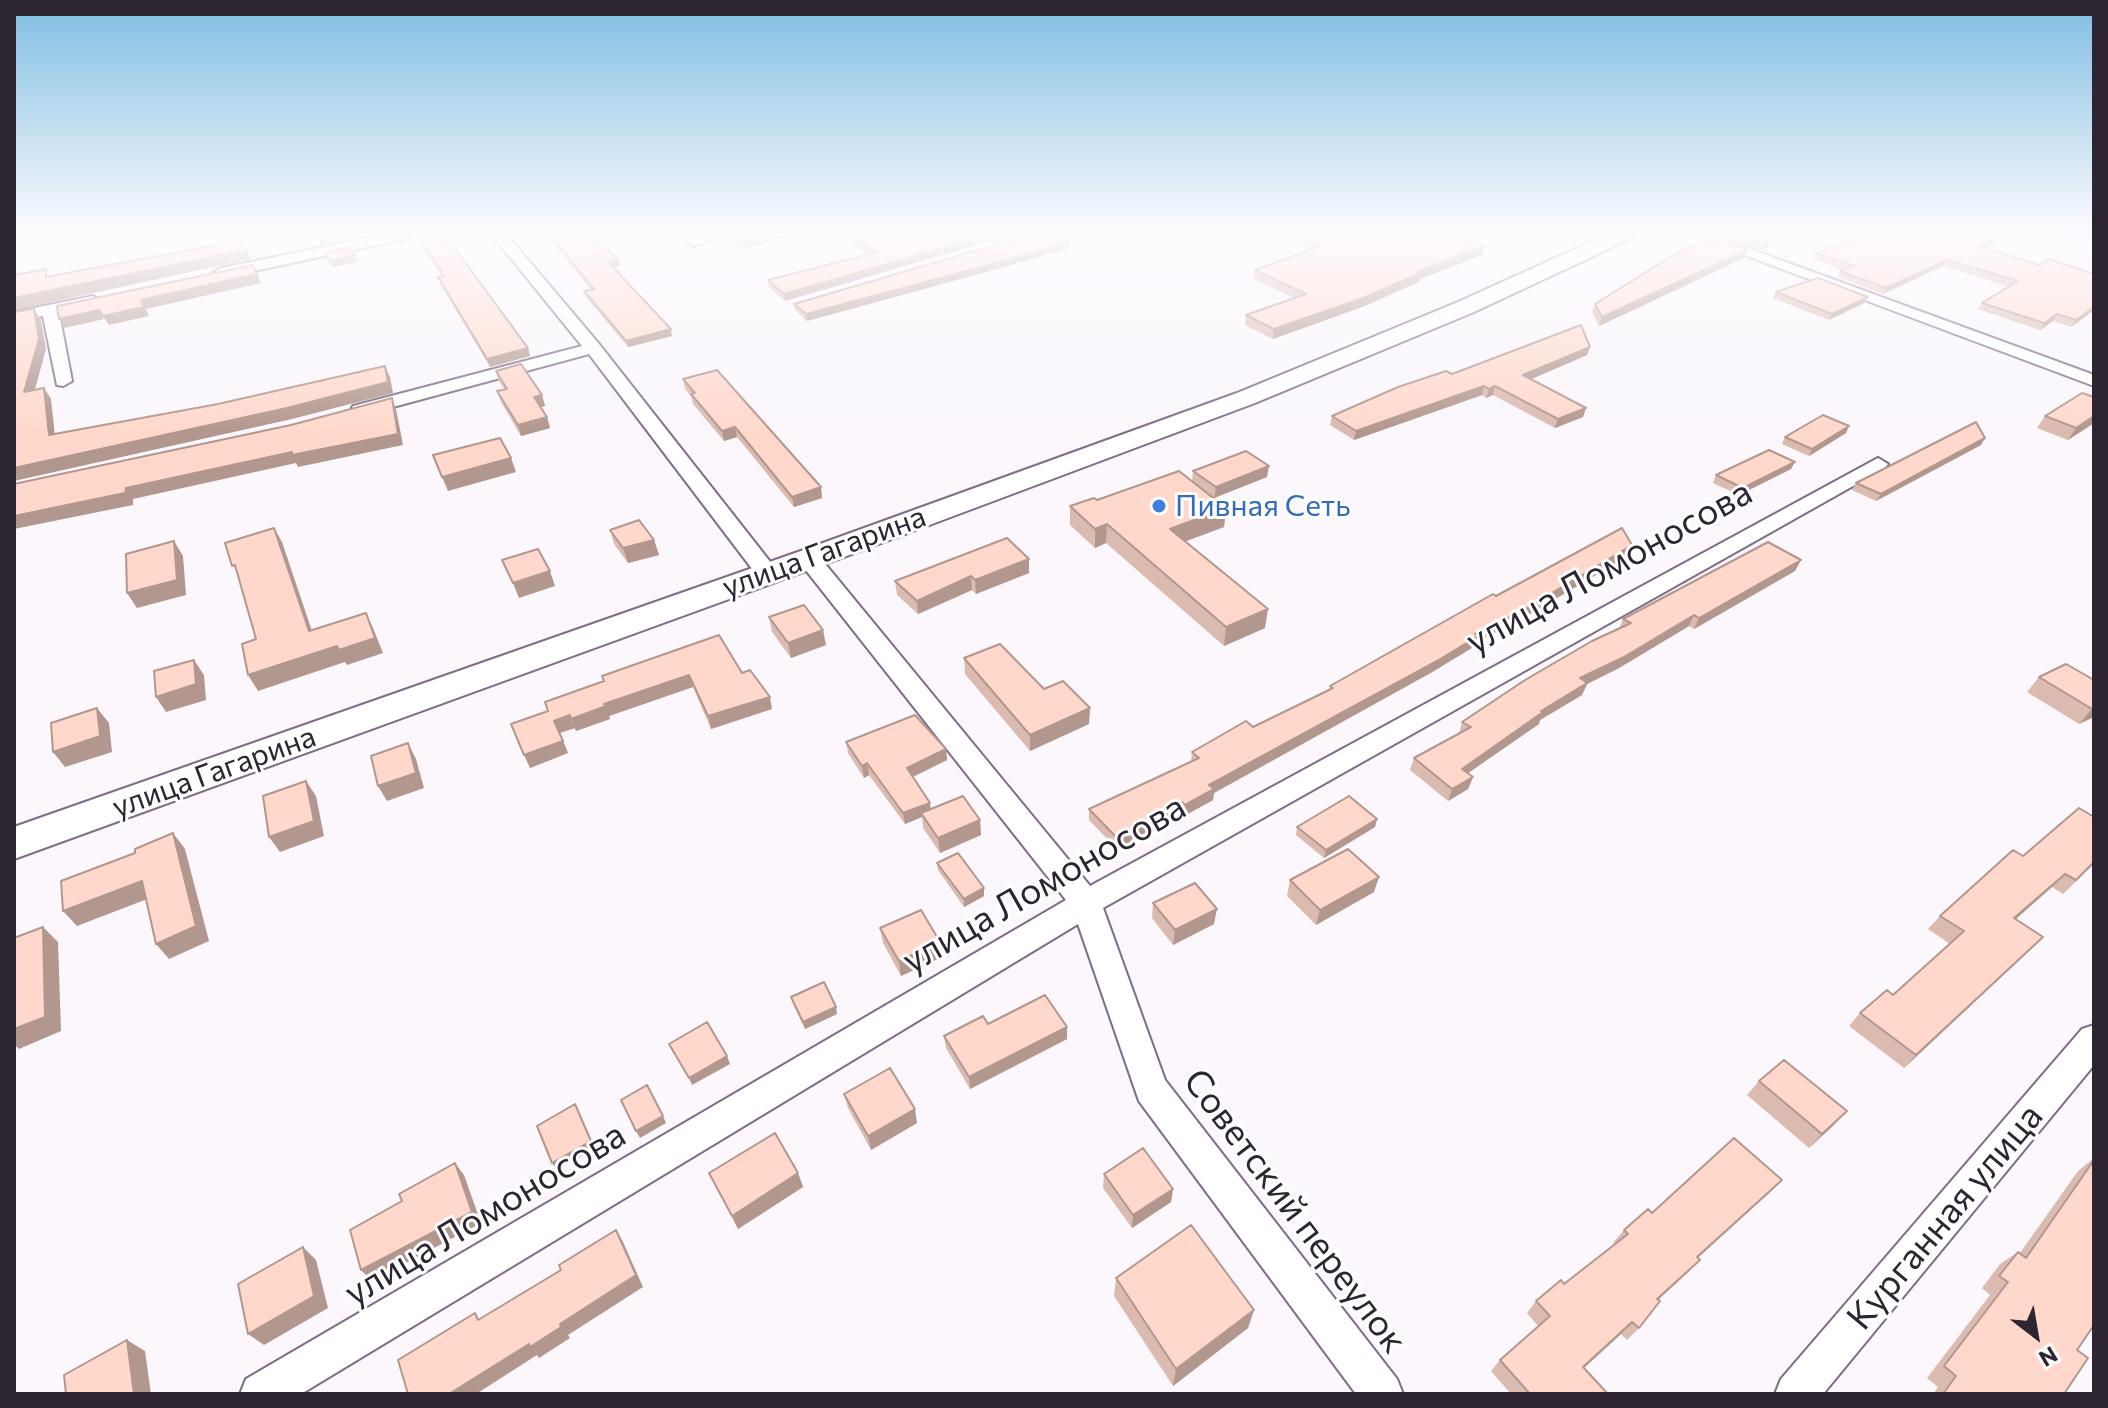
<!DOCTYPE html>
<meta charset="utf-8">
<style>
body{margin:0}
#map{position:relative;width:2108px;height:1408px;overflow:hidden;background:#fbf7fd;font-family:Commissioner,sans-serif}
canvas{display:block}
.frame{position:absolute;inset:0;border:16px solid #2d2531;pointer-events:none}
.north{position:absolute;left:1996px;top:1296px;width:80px;height:80px;-webkit-text-stroke:6px #fff;paint-order:stroke;rotate:149deg;font-size:22px;font-weight:700;line-height:32px;text-align:center;color:#2d2531}
.north::after{content:'';display:block;margin:auto;width:28px;height:36px;background:#2d2531;clip-path:polygon(50% 0,100% 100%,50% 72%,0 100%)}
</style>
<div id="map">
<canvas width="2108" height="1408"></canvas>
<div class="frame"></div>
<div class="north">N</div>
</div>
<script>
const ctx = document.querySelector('canvas').getContext('2d');
ctx.lineJoin = 'round';
const shape = rows => new Path2D(rows.map(r => 'M' + r).join(''));
function stroke(path, color, width, dash) { ctx.strokeStyle = color; ctx.lineWidth = width; ctx.lineCap = dash ? 'butt' : 'round'; ctx.setLineDash(dash || []); ctx.stroke(path); }
function fillPath(path, color) { ctx.fillStyle = color; ctx.fill(path, 'evenodd'); }
function drawText(font, color, halo, rows, align = 'center') {
  ctx.font = font + ' Commissioner,sans-serif'; ctx.lineWidth = 6; ctx.setLineDash([]); ctx.textBaseline = 'middle'; ctx.strokeStyle = halo; ctx.fillStyle = color; for (const [text, x, y, turn = 0] of rows) {
    ctx.save(); ctx.translate(x, y); ctx.rotate((+turn || 0) * Math.PI / 180); ctx.textAlign = isNaN(turn) ? turn : align; if (halo) ctx.strokeText(text, 0, 0); ctx.fillText(text, 0, 0); ctx.restore();
  }
}
const minor = shape([
 [383,235,412,235,405,239,221,278,213,273,221,268,383,235],
 [492,235,507,235,599,344,775,568,778,573,775,578,759,578,589,354,367,414,353,414,351,410,353,406,582,346,492,235],
 [702,235,725,235,694,246,687,242,702,235],
 [988,235,1005,235,1014,243,1007,247,1002,246,988,235],
 [1691,235,1712,235,2094,375,2094,386,1691,235],
 [93,296,101,301,99,304,59,313,72,381,63,386,57,385,43,316,14,322,14,312,93,296],
 [1878,458,1888,464,1885,468,1103,908,1165,1080,1397,1379,1403,1394,1356,1394,1139,1101,1078,924,301,1394,240,1394,246,1379,1066,900,801,564,798,559,801,554,817,554,1090,886,1878,458],
 [2094,1025,2094,1065,1823,1394,1775,1394,1781,1379,2082,1029,2094,1025]
]);
const secondary = shape([
 [1606,235,1633,235,1630,239,1474,312,1255,403,820,566,14,859,14,827,798,552,1237,393,1458,302,1606,235]
]);
stroke(minor, '#7f6c87', 4);
stroke(secondary, '#7f6c87', 4);
fillPath(minor, '#fff');
fillPath(secondary, '#fff');
fillPath(shape([
 [415,235,445,235,530,356,490,367,441,285,438,277,442,276],
 [551,235,595,235,618,260,620,266,613,267,672,336,628,347,586,297,584,291,591,290,553,244,552,238,553,238],
 [725,235,793,235,744,249,726,238],
 [834,235,1010,235,785,301,769,287,768,280,869,254],
 [1279,235,1455,235,1485,246,1482,255,1420,279,1419,282,1362,307,1273,339,1245,325,1246,315,1294,298,1254,279,1255,270,1310,250],
 [1727,235,1754,235,1768,247,1761,250,1727,237],
 [1859,235,2001,235,1999,240,1984,248,2039,265,2091,273,2094,270,2094,310,2071,327,2053,321,2040,330,1978,309,1982,303,2009,287,1943,266,1883,294,1837,277,1840,271,1843,270,1813,259,1816,253],
 [1069,242,1069,248,986,272,807,321,795,310,794,304],
 [1747,250,1744,258,1599,326,1592,312,1595,304],
 [1776,292,1868,297,1864,303,1829,320,1773,298],
 [1590,347,1587,355,1531,379,1586,408,1583,417,1555,428,1493,395,1486,398,1482,395,1354,440,1330,425,1332,416,1452,374],
 [496,371,542,395,545,406,540,407,547,417,550,428,521,436,501,402,497,391,505,390,499,381],
 [683,379,821,487,822,498,794,507,737,437,724,441,693,404,691,396,685,389],
 [2094,397,2094,423,2068,440,2037,428,2045,416],
 [1846,433,1809,456,1782,444,1785,437],
 [1981,445,1876,501,1852,490,1856,483],
 [1791,469,1739,495,1713,483,1716,475],
 [1193,471,1267,477,1214,498,1226,508,1224,527,1185,541,1265,628,1224,646,1106,543,1095,548,1070,525,1070,506,1192,481],
 [610,530,654,540,659,555,628,563,614,544],
 [1632,545,1628,556,1518,621,1476,642,1475,646,1434,671,1214,793,1213,800,1184,816,1181,813,1117,849,1089,820,1089,809,1191,762,1192,752,1253,727,1329,690,1330,686,1496,596],
 [1029,559,1029,573,976,594,972,590,918,614,897,595,895,581],
 [1801,560,1795,571,1694,629,1689,626,1619,668,1587,684,1582,695,1540,720,1539,724,1468,773,1473,777,1468,789,1448,801,1410,770,1414,758,1459,734,1462,722,1619,629,1623,619],
 [769,617,826,645,791,658,772,632],
 [964,658,1044,689,1090,708,1089,724,1030,751,965,674],
 [742,673,772,709,711,729,693,687,609,716,610,719,576,731,575,728,560,733,568,753,530,768,548,711,603,681],
 [2039,677,2094,680,2094,717,2079,724,2027,692],
 [846,742,946,749,947,760,913,777,930,809,980,820,981,835,940,853,923,828,922,817,905,824,869,775,864,778,848,753],
 [2094,817,2094,864,2063,894,2052,887,2016,919,2030,950,1904,1068,1849,1026,1860,1013,1893,995,1950,944,1928,929,1940,916,2023,856],
 [1377,819,1375,827,1324,858,1296,835,1297,827],
 [937,863,984,888,984,896,964,907,938,870],
 [1290,880,1374,892,1316,925,1287,896],
 [1153,903,1214,924,1173,945,1152,918],
 [880,928,942,957,901,976,883,943],
 [791,997,837,1014,805,1029,793,1004],
 [988,1024,1067,1039,970,1089,946,1048,944,1036],
 [1759,1081,1847,1111,1809,1148,1747,1095],
 [844,1094,917,1123,871,1150,848,1108],
 [2094,1158,2094,1325,2077,1350,2064,1394,1933,1394,1938,1387,1927,1378,1990,1295,1982,1288,2000,1264,2018,1252,2020,1253,2078,1171],
 [709,1173,798,1173,803,1187,738,1229],
 [1104,1174,1173,1189,1171,1202,1132,1228,1103,1188],
 [1769,1193,1698,1258,1688,1272,1658,1300,1639,1328,1627,1340,1621,1334,1584,1368,1608,1394,1511,1394,1491,1371,1500,1360,1538,1326,1527,1313,1536,1301,1564,1284,1615,1244,1613,1243,1624,1230,1652,1213],
 [1116,1278,1254,1310,1248,1328,1173,1386,1114,1296]
]), '#dbbaaf');
fillPath(shape([
 [337,235,342,235,344,240,320,245,318,239],
 [769,235,793,235,744,249,743,242],
 [988,235,1010,235,785,301,784,294],
 [1999,235,2001,235,1999,240,1976,253,1979,246],
 [243,240,251,259,14,310,14,298],
 [1770,241,1768,247,1761,250,1764,244],
 [1069,242,1069,248,986,272,807,321,806,314],
 [1485,246,1482,255,1420,279,1419,282,1362,307,1273,339,1274,329],
 [1747,250,1744,258,1599,326,1602,317],
 [354,256,357,262,332,267,329,261],
 [618,260,620,266,610,268,608,262],
 [1947,260,1943,266,1883,294,1886,288],
 [253,265,261,283,146,309,149,316,109,325,103,316,141,300],
 [1868,297,1864,303,1829,320,1832,314],
 [2094,307,2094,310,2071,327,2076,320],
 [34,309,41,320,46,349,31,404,24,392],
 [99,310,104,319,65,328,59,319],
 [2057,314,2053,321,2040,330,2044,323],
 [671,329,672,336,628,347,626,341],
 [1590,347,1587,355,1520,384,1523,375],
 [528,348,530,356,490,367,487,359],
 [385,366,390,377,393,393,292,419,14,481,14,468],
 [1484,386,1482,395,1354,440,1356,431],
 [1495,386,1493,395,1486,398,1489,389],
 [44,388,51,399,56,446,49,435],
 [542,395,545,406,538,408,534,397],
 [392,398,396,409,403,445,298,467,296,463,133,499,133,505,14,529,14,516,126,488],
 [1586,408,1583,417,1555,428,1558,419],
 [2094,416,2094,423,2068,440,2076,428],
 [547,417,550,428,521,436,518,425],
 [1849,426,1846,433,1809,456,1812,449],
 [735,427,737,437,724,441,722,431],
 [1985,438,1981,445,1876,501,1881,494],
 [511,458,516,472,448,491,442,477],
 [1795,462,1791,469,1739,495,1743,488],
 [1269,466,1267,477,1214,498,1216,487],
 [821,487,822,498,794,507,792,497],
 [1226,508,1224,527,1168,548,1170,529],
 [1107,524,1106,543,1095,548,1095,529],
 [274,528,282,542,317,646,309,631],
 [654,540,659,555,628,563,623,548],
 [174,541,183,556,186,595,137,608,127,593],
 [1632,545,1628,556,1518,621,1476,642,1475,646,1434,671,1214,793,1213,800,1184,816,1185,805,1209,785],
 [1029,559,1029,573,976,594,975,580],
 [1801,560,1795,571,1694,629,1699,618],
 [550,571,555,586,519,598,513,583],
 [971,576,972,590,918,614,917,601],
 [1268,609,1265,628,1224,646,1226,627],
 [366,613,373,628,383,653,347,665,345,662,258,691,248,675,337,646],
 [1694,615,1689,626,1619,668,1587,684,1582,695,1540,720,1539,724,1458,780,1462,769,1541,711,1580,678],
 [823,630,826,645,791,658,788,643],
 [194,660,204,675,206,700,166,712,156,697],
 [689,675,693,687,609,716,610,719,576,731,571,719,604,704],
 [770,697,772,709,711,729,708,716],
 [97,708,109,723,112,752,65,767,53,752],
 [1090,708,1089,724,1030,751,1030,735],
 [2094,708,2094,717,2079,724,2092,709],
 [570,715,575,728,559,733,554,721],
 [563,741,568,753,530,768,524,755],
 [408,743,416,759,424,788,387,801,378,786],
 [946,749,947,760,908,779,907,768],
 [867,763,869,775,864,778,862,766],
 [1473,777,1468,789,1448,801,1452,789],
 [306,781,316,796,324,836,280,852,269,837],
 [1182,802,1181,813,1117,849,1118,839],
 [930,803,931,814,921,813,922,817,905,824,903,813],
 [1377,819,1375,827,1324,858,1326,850],
 [980,820,981,835,940,853,938,838],
 [173,833,185,849,209,941,169,959,156,944],
 [2065,874,2052,887,2001,932,2014,918],
 [1379,877,1374,892,1316,925,1320,910],
 [142,881,155,896,77,926,63,911],
 [984,888,984,896,964,907,964,899],
 [1217,909,1214,924,1173,945,1175,930],
 [43,927,58,942,61,1031,19,1049,14,1044,14,1029],
 [2043,937,2030,950,1904,1068,1916,1055],
 [940,942,942,957,901,976,899,961],
 [836,1007,837,1014,805,1029,803,1022],
 [1067,1027,1067,1039,970,1089,969,1077],
 [727,1056,730,1064,692,1085,689,1078],
 [575,1104,595,1148,557,1170,552,1163],
 [915,1109,917,1123,871,1150,868,1136],
 [1847,1111,1834,1125,1809,1148,1822,1134],
 [663,1116,666,1123,640,1138,636,1131],
 [455,1163,464,1175,481,1223,372,1281,361,1270],
 [798,1173,803,1187,738,1229,732,1216],
 [1782,1180,1769,1193,1685,1269,1697,1257],
 [1173,1189,1171,1202,1132,1228,1133,1215],
 [616,1230,623,1242,643,1287,568,1335,570,1338,539,1358,537,1355,476,1394,449,1394,560,1324],
 [303,1247,316,1260,328,1308,264,1345,248,1334],
 [1700,1260,1688,1272,1646,1311,1657,1299],
 [1254,1310,1248,1328,1173,1386,1176,1369],
 [1632,1322,1621,1334,1573,1378,1583,1367],
 [127,1340,145,1351,151,1394,134,1394]
]), '#b2978e');
const building = shape([
 [316,235,337,235,318,239,316,235],
 [417,235,445,235,528,348,487,359,438,277,444,276,417,235],
 [554,235,595,235,618,260,608,262,671,329,626,341,584,291,594,289,552,238,556,237,554,235],
 [731,235,769,235,743,242,731,235],
 [845,235,988,235,784,294,768,280,877,252,845,235],
 [1029,235,1057,235,1069,242,985,266,806,314,794,304,1029,235],
 [1298,235,1455,235,1485,246,1417,272,1421,273,1363,298,1274,329,1246,315,1306,294,1255,270,1321,246,1298,235],
 [1740,235,1754,235,1770,241,1764,244,1740,235],
 [1859,235,1999,235,1979,246,2039,265,2048,259,2091,273,2094,270,2094,307,2076,320,2057,314,2044,323,1982,303,2018,281,1947,260,1886,288,1840,271,1855,266,1816,253,1859,235],
 [1712,237,1747,250,1602,317,1595,304,1680,251,1712,237],
 [243,240,247,250,14,298,15,275,46,269,46,277,243,240],
 [349,247,354,256,329,261,325,253,349,247],
 [253,265,257,274,141,300,144,307,103,316,99,310,59,319,57,306,253,265],
 [1818,278,1868,297,1832,314,1776,292,1818,278],
 [34,309,39,339,24,392,44,388,49,435,218,404,385,366,388,382,287,408,14,468,14,312,34,309],
 [1581,325,1590,347,1523,375,1586,408,1558,419,1495,386,1489,389,1484,386,1356,431,1332,416,1398,387,1446,371,1452,374,1581,325],
 [521,364,542,395,534,397,547,417,518,425,497,391,507,389,496,371,521,364],
 [717,370,821,487,792,497,735,427,722,431,691,394,695,393,683,379,717,370],
 [2082,393,2094,397,2094,416,2076,428,2045,416,2082,393],
 [392,398,398,434,292,455,292,452,126,488,125,493,14,516,14,484,291,425,392,398],
 [1823,415,1849,426,1812,449,1785,437,1823,415],
 [1976,422,1985,438,1881,494,1856,483,1976,422],
 [500,438,511,458,442,477,433,455,500,438],
 [1769,450,1795,462,1743,488,1716,475,1769,450],
 [1246,451,1269,466,1216,487,1193,471,1246,451],
 [1179,471,1226,508,1170,529,1268,609,1226,627,1107,524,1095,529,1070,506,1094,498,1097,500,1179,471],
 [639,520,654,540,623,548,610,530,639,520],
 [274,528,309,631,366,613,375,638,339,650,337,646,248,675,242,644,256,639,235,565,232,566,225,543,274,528],
 [1622,528,1632,545,1522,611,1475,634,1478,636,1437,661,1209,785,1214,789,1185,805,1182,802,1118,839,1089,809,1199,758,1192,752,1246,721,1253,727,1333,688,1330,686,1493,594,1496,596,1622,528],
 [1007,538,1029,559,975,580,971,576,917,601,895,581,1007,538],
 [174,541,177,580,127,593,126,554,174,541],
 [1768,542,1801,560,1699,618,1694,615,1624,657,1580,678,1587,683,1541,711,1543,712,1462,769,1473,777,1452,789,1414,758,1471,727,1462,722,1525,680,1592,641,1631,623,1623,619,1768,542],
 [538,549,550,571,513,583,502,560,538,549],
 [804,605,823,630,788,643,769,617,804,605],
 [719,635,742,673,750,670,770,697,708,716,689,675,604,704,606,706,571,719,570,715,554,721,563,741,524,755,511,724,548,711,545,702,604,681,602,676,719,635],
 [1000,644,1044,689,1063,681,1090,708,1030,735,964,658,1000,644],
 [194,660,196,684,156,697,154,671,194,660],
 [2066,664,2094,680,2094,708,2092,709,2039,677,2066,664],
 [97,708,100,736,53,752,51,723,97,708],
 [915,715,946,749,907,768,930,803,903,813,867,763,862,766,846,742,915,715],
 [408,743,416,773,378,786,371,756,408,743],
 [306,781,314,821,269,837,263,796,306,781],
 [963,796,980,820,938,838,921,813,963,796],
 [1349,796,1377,819,1326,850,1297,827,1349,796],
 [2079,808,2094,817,2094,862,2076,880,2065,874,2014,918,2043,937,1916,1055,1860,1013,1887,990,1893,995,1964,931,1940,916,2013,850,2023,856,2079,808],
 [173,833,196,926,156,944,142,881,63,911,61,881,135,853,135,849,173,833],
 [1348,849,1379,877,1320,910,1290,880,1348,849],
 [958,853,984,888,964,899,937,863,958,853],
 [1195,883,1217,909,1175,930,1153,903,1195,883],
 [921,910,940,942,899,961,880,928,921,910],
 [43,927,45,1017,14,1029,14,938,43,927],
 [824,982,836,1007,803,1022,791,997,824,982],
 [1045,995,1067,1027,969,1077,944,1036,983,1016,988,1024,1045,995],
 [707,1022,727,1056,689,1078,669,1044,707,1022],
 [1784,1060,1847,1111,1822,1134,1759,1081,1784,1060],
 [890,1068,915,1109,868,1136,844,1094,890,1068],
 [647,1085,663,1116,636,1131,621,1100,647,1085],
 [575,1104,591,1141,552,1163,537,1126,575,1104],
 [775,1133,798,1173,732,1216,709,1173,775,1133],
 [1734,1138,1782,1180,1697,1257,1700,1260,1657,1299,1660,1301,1639,1328,1632,1322,1583,1367,1608,1394,1530,1394,1500,1360,1550,1316,1536,1301,1561,1280,1564,1284,1628,1234,1624,1230,1648,1209,1652,1213,1734,1138],
 [1143,1148,1173,1189,1133,1215,1104,1174,1143,1148],
 [2094,1160,2094,1325,2077,1350,2088,1358,2064,1394,1943,1394,1956,1376,1944,1366,2008,1282,1999,1276,2018,1252,2026,1258,2094,1160],
 [455,1163,472,1212,361,1270,350,1230,402,1201,399,1194,455,1163],
 [1191,1225,1254,1310,1176,1369,1116,1278,1191,1225],
 [616,1230,636,1275,560,1324,561,1327,530,1347,529,1344,449,1394,408,1394,398,1360,475,1313,478,1320,561,1270,559,1265,616,1230],
 [303,1247,314,1296,248,1334,238,1284,303,1247],
 [127,1340,134,1394,66,1394,64,1375,127,1340]
]);
fillPath(building, '#ffd8cb');
stroke(building, '#b2978e', 2);
const sky = ctx.createLinearGradient(0, 0, 0, 432);
sky.addColorStop(0, '#7fbde2');
sky.addColorStop(0.54, '#fdfbfe');
sky.addColorStop(1, '#fdfbfe00');
ctx.fillStyle = sky;
ctx.fillRect(0, 0, 2108, 432);
for (const [x, y, r, color] of [
 [1159,506,8,"#3f7fe0"]
]) { const dot = new Path2D(); dot.arc(x, y, r, 0, 2 * Math.PI); ctx.fillStyle = color; ctx.fill(dot); stroke(dot, '#fff', 3); }
drawText('30px', '#366cbe', '#fff', [
 ["Пивная Сеть",1175,506]
], 'left');
drawText('30px', '#2d2531', '#fff', [
 ["улица Гагарина",824,552,-20],
 ["улица Гагарина",214,772,-20]
]);
drawText('36px', '#2d2531', '#fff', [
 ["улица Ломоносова",1609,567,-29],
 ["улица Ломоносова",1044,884,-30],
 ["Советский переулок",1295,1211,53],
 ["улица Ломоносова",485,1214,-31],
 ["Курганная улица",1945,1217,-50]
]);
</script>
